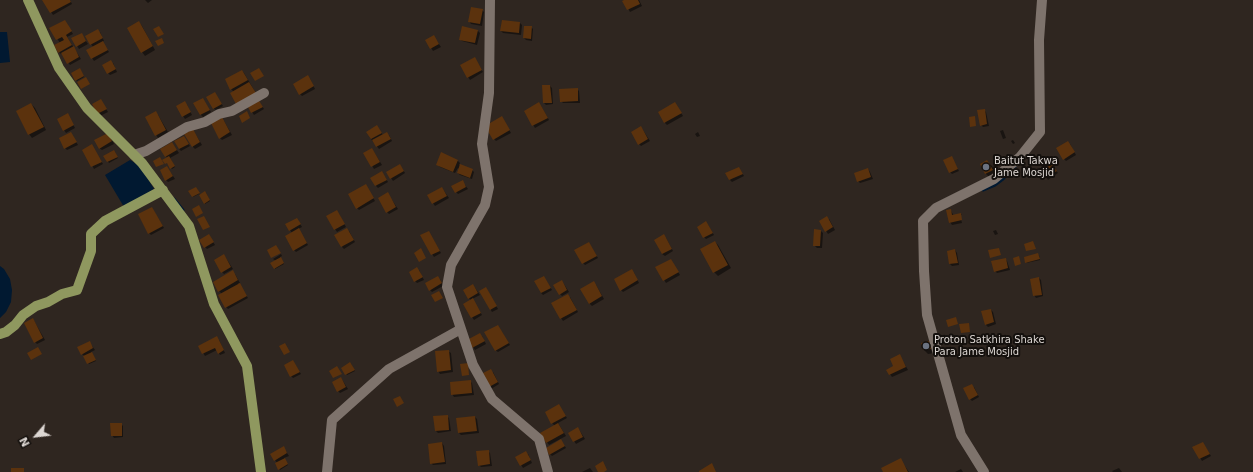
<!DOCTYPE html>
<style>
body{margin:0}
#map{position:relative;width:1253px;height:472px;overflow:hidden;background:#2f2620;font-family:"DejaVu Sans",sans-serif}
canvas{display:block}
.north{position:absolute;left:16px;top:416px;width:40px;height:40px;-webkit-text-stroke:3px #14100d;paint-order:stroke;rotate:242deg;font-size:11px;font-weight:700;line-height:16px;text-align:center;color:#ddd7d3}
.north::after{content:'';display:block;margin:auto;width:14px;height:18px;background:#ddd7d3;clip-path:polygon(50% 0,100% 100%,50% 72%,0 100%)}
</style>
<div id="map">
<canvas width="1253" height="472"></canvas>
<div class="north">N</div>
</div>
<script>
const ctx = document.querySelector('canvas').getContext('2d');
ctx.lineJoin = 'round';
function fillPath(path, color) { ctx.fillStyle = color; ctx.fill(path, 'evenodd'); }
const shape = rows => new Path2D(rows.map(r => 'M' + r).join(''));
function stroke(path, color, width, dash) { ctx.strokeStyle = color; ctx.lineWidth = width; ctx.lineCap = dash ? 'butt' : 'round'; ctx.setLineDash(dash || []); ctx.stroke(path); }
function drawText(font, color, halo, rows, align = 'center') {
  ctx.font = font + ' "DejaVu Sans",sans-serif'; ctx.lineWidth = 4; ctx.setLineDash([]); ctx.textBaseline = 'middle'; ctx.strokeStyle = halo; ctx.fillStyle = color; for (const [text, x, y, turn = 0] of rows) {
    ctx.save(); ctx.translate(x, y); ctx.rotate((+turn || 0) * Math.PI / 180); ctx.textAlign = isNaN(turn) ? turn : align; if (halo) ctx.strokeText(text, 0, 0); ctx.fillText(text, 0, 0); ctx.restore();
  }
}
fillPath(shape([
 [0,32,7,32,10,62,0,63],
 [130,160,140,166,154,189,124,207,105,175],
 [0,266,4,269,10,279,12,290,11,302,6,312,0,318]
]), '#011931');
fillPath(shape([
 [45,0,70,0,72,4,53,15,44,1],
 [145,0,152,0,148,3],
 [626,0,639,0,642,6,630,12,624,1],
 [482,10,484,12,482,26,471,24,469,21],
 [65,21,73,34,67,37,81,59,70,65,62,54,61,54,59,52,60,43,51,29],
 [139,22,142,26,155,50,145,56,142,52],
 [520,23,522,25,521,35,503,33,501,31],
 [531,27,533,29,532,41,526,40,524,38],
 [478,31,480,33,477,45,462,41,460,39],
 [100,32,104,41,102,42,109,52,94,61,92,58,93,47,86,37],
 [81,34,88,44,79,49,73,39],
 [434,37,441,47,433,51,427,41],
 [476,60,483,72,470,80,461,66],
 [113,63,117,72,110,75,108,73],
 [80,70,84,77,77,81,72,73],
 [242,71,244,73,257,95,234,92,231,89],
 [310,79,315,89,302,96,300,94],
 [550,86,552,88,553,104,546,105,544,103],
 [577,89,579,91,580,103,563,103,561,101],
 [215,94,223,106,216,110,213,108],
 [203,99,211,112,203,117,201,115],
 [101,100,108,112,100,116,93,104],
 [258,100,264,109,254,115,248,106],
 [675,103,683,116,667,125,665,123],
 [31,104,35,108,46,130,32,138,29,134],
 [187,105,192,115,185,119,177,107],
 [541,106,549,120,535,128,525,111],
 [984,110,986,112,989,126,983,127,981,125],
 [68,115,75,128,66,133,64,130],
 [158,115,168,132,158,138,146,118],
 [502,117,511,133,496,141,494,139],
 [224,121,232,135,222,140,220,138],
 [641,127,650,141,641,146,639,144],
 [379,129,383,135,389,135,392,141,379,149,371,139],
 [193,130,202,145,195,149,193,147],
 [1003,130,1006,138,1003,139,1000,131],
 [698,132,700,136,697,137,695,134],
 [71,133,78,145,67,150,65,148],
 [110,136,114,144,102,150,99,148],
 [184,137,190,146,181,151,179,149],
 [1013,140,1015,143,1013,144,1011,141],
 [172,143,179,153,170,158,175,167,172,169,168,163,166,163,167,158,166,156],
 [1070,144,1076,155,1066,161,1064,159],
 [92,146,103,164,94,169,84,150],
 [372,149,382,165,374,169,365,153],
 [115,152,118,158,109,163,105,156],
 [442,154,458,161,460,163,459,165,472,170,474,172,472,179,460,175,458,173,459,169,458,168,455,173,440,167,438,165],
 [952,158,959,171,952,174,950,172],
 [987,162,992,166,997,175,990,178,986,174],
 [400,165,405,173,393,181,391,178],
 [1052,165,1058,173,1048,180,1042,172],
 [167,167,175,179,168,182,166,180],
 [739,168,744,176,732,182,730,180],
 [868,169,870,172,873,179,860,183,858,181],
 [382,172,388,182,378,188,376,186],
 [462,181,468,189,458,194,456,192],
 [366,185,375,201,359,210,357,208],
 [442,188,449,198,435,206,428,196],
 [197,189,200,195,206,193,210,201,205,204,199,194,193,197],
 [388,194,398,209,389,214,387,212],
 [152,208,164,228,151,235,149,233],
 [951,211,954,216,961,214,962,215,960,215,962,223,952,225,950,222],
 [339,214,346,227,337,232,327,217],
 [297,219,302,227,298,229,308,245,296,252,294,250,292,233,290,230],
 [829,219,835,230,828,234,820,221],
 [708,225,714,235,706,239,704,237],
 [996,230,998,234,995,235,993,231],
 [349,231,355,242,344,249,342,247],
 [821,231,823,233,822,248,817,248,814,245],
 [430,234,441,253,434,257,421,236],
 [209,235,215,245,207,249,205,247],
 [666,238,673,251,665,256,662,254],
 [715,242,718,245,731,268,718,276,714,272,702,249],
 [589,243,598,258,585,265,583,263],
 [955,250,957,253,959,265,952,266,950,264],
 [281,254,282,256,280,257,284,264,275,269,276,261,273,259],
 [224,255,233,269,224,274,222,272],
 [1039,255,1040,260,1026,263],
 [1005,259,1007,261,1010,270,997,273,995,271],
 [671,260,680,275,666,283,657,268],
 [419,270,424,280,417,283,415,281],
 [634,273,639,283,623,292,621,290],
 [235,274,240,283,238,283,248,298,228,309,226,307,222,294,219,291],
 [544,277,552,290,543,295,541,293],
 [1039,278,1041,280,1043,296,1036,298,1034,295],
 [440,279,443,286,432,292,430,290],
 [562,281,569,292,562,296,560,294],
 [473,285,480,295,472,299,482,315,474,320,472,317,471,301,469,298],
 [596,285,604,299,592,306,589,303],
 [486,288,498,309,492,312,480,291],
 [570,297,578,312,563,321,561,318],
 [991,310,993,312,996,324,988,327,986,325],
 [33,319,45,340,37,344,35,342],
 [498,326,510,345,498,352,495,350],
 [482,336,486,344,475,350,469,340],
 [219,340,225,353,220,355,217,350,205,356,199,346],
 [89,342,95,350,91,352,96,361,89,364,84,356,82,354],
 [929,342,933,346,935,353,928,354,924,350],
 [448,351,451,353,453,372,440,374,438,371],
 [900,356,908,370,892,377,887,370,894,367],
 [293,361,301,374,293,378,291,376],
 [351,364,355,371,347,375,343,368],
 [493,372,499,384,491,389,489,387],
 [341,378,348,389,340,393,338,391],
 [470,381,472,383,474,395,454,397,452,394],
 [974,387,979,397,972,401,970,399],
 [559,406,567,418,558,423,566,436,549,445,541,433,555,426,552,423],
 [447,416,449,418,451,431,438,433,436,431],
 [475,417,477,419,479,433,461,435,459,433,457,419],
 [121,424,123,426,123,437,114,438,112,435],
 [578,428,585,439,576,444,569,433],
 [442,443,444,446,446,464,433,465,431,463],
 [563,443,566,448,552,456,550,454],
 [1203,443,1211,456,1202,461,1194,448],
 [285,450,289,456,284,458,288,465,280,470,277,463,275,460],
 [488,451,490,453,492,466,481,467,479,465],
 [528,454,532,463,523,468,516,457],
 [900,459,909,472,885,472],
 [590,468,593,472,582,472],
 [1119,468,1122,472,1113,472,1112,471],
 [961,469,963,472,955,472]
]), '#0007');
stroke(shape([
 [983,190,995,185,1003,179,1015,167],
 [174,199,183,210]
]), '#011931', 3);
fillPath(shape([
 [42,0,70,0,71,2,50,13],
 [624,0,638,0,640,4,627,10,622,1],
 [471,7,483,9,480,24,468,22],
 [65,20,72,31,66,35,72,45,58,53,54,45,64,40,62,37,56,40,49,28],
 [502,20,520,22,519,33,500,31],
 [139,21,153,46,141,53,127,28],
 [159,26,164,34,158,37,153,29],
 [462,26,478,30,475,43,459,40],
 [524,26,532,26,531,39,523,38],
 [98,29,103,38,90,45,85,36],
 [82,33,86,41,76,47,71,38],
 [434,35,439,44,430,49,425,40],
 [162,38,164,43,158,46,155,41],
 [103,41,108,50,91,59,86,50],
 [74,46,79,57,67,64,61,53],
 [475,57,482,70,467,78,460,65],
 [111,60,116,69,107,74,102,65],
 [80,68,84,76,75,81,71,73],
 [259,68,264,76,255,81,250,73],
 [242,70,248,80,230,90,225,79],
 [308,75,314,86,299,95,293,84],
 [86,77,90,84,81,89,77,82],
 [249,82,256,93,236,104,230,93],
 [542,85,550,85,552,103,543,103],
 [578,88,578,101,560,102,559,89],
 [215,92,222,104,213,109,206,97],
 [203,98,210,110,200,115,193,103],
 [101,99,107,109,97,114,92,104],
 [258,99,263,107,251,113,247,105],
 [185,101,191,112,182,117,176,106],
 [539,102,548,118,532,126,524,111],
 [675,102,682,113,664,123,658,112],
 [31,103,44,127,28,135,16,111],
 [985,109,987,124,980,126,977,110],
 [156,111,166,130,155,136,145,117],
 [247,111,250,118,242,123,239,116],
 [68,113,74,125,63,131,57,119],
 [502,116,510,130,493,140,485,126],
 [975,116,976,126,970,127,969,117],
 [222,117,230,132,219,139,211,123],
 [377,125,382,133,371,139,366,132],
 [641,126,648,139,638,145,631,132],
 [193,129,200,142,192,147,184,134],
 [71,132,77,142,64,149,59,138],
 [387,132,391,139,376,147,372,140],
 [108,133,112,141,99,149,94,140],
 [184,136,189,144,179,149,174,141],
 [1068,141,1075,152,1063,160,1056,148],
 [172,142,177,150,165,157,160,149],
 [92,144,102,162,91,167,82,150],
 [372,148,380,162,371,167,363,153],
 [114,150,118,157,107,162,103,156],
 [441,152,458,160,453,172,436,165],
 [169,156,175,166,170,169,167,163,165,164,162,160],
 [952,156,958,169,949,173,943,160],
 [160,157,164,164,156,167,153,161],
 [987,160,993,170,985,174,980,164],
 [400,164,404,171,390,179,386,172],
 [460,164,473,169,470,178,457,173],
 [1052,164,1057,171,1045,178,1040,171],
 [167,166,173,176,165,181,160,170],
 [739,167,743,174,729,180,725,173],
 [868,168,871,177,857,182,854,173],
 [382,171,387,180,375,186,370,178],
 [463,180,466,187,455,193,451,186],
 [366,184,374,198,356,209,348,194],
 [196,187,200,193,192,197,188,191],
 [442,187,447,196,432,204,427,195],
 [205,191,210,200,204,204,199,195],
 [388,192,396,207,386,213,378,198],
 [199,205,203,213,196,217,192,209],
 [152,207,163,226,148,234,138,214],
 [951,209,952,215,961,213,962,220,949,223,946,210],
 [337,210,345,224,334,230,326,216],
 [204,216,210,227,203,230,197,219],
 [827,216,833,227,825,232,819,221],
 [297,218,301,224,289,231,285,224],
 [706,221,713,233,703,238,697,227],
 [299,228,307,243,293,251,285,236],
 [347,228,354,240,341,247,334,235],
 [814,229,821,230,820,246,813,246],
 [429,231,440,251,431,255,420,235],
 [209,234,214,242,204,248,199,240],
 [664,234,672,249,662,254,654,240],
 [715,241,728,265,713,273,700,249],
 [1033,241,1036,249,1026,251,1024,244],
 [589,242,597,256,582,264,574,250],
 [276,245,281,253,271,258,267,250],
 [421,248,426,258,419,262,414,253],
 [999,248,1001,255,990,258,988,250],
 [955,249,958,263,949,264,947,251],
 [1038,253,1040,259,1025,263,1024,257],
 [224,254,231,267,221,273,214,260],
 [1019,256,1021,264,1015,266,1013,258],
 [281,257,284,263,274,269,270,263],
 [1006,258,1008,268,994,272,991,261],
 [671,259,679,272,663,281,655,267],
 [417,267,423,277,414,282,409,272],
 [632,269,638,280,620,291,614,279],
 [233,270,238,280,218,292,213,282],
 [438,276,442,283,429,291,425,283],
 [544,276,551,288,541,293,534,281],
 [1039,277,1042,295,1033,296,1030,279],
 [562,280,567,290,559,295,553,285],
 [594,281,602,296,589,304,580,289],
 [240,283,247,296,225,308,218,295],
 [473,284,478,293,468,299,463,290],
 [486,287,497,306,490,310,479,291],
 [439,291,443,298,435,302,431,295],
 [568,294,577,310,560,319,551,303],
 [473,298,481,313,471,318,463,304],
 [991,309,994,322,985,325,981,311],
 [956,317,958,324,948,327,946,320],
 [33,318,43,338,34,343,24,323],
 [969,323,970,332,961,333,959,324],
 [498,325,509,343,495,351,484,332],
 [480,333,485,341,472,348,467,340],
 [217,336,224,350,218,354,215,348,202,354,198,346],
 [90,341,93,348,81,355,77,347],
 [929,341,931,349,923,350,921,343],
 [285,343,290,352,284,355,279,346],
 [38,347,42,354,31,360,27,353],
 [449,350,451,370,437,372,435,351],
 [92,352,96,360,87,364,83,356],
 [900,354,906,367,889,375,886,370,893,366,890,359],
 [293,360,300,372,290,377,284,365],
 [350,362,355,370,345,375,341,368],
 [468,363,469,375,462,376,460,364],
 [337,366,342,374,333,378,329,371],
 [491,369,498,382,489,387,481,374],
 [341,377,346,387,337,392,332,382],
 [471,380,472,393,451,395,450,382],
 [972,384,978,395,969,400,963,388],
 [400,396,404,403,397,407,393,399],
 [559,404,566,416,551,424,545,412],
 [448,415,449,430,435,431,433,416],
 [475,416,477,431,458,433,456,418],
 [110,423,122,423,122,436,111,436],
 [558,423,564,433,546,443,540,433],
 [578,427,583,437,573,442,568,433],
 [561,439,565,446,549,455,546,448],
 [442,442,445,462,430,464,428,444],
 [1203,442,1210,454,1199,459,1192,447],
 [284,446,287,453,274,461,270,454],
 [489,450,490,464,478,466,476,451],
 [526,451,531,460,520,466,515,457],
 [285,458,288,464,278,470,275,463],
 [901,458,908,472,883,472,881,468],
 [603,461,607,470,604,472,598,472,595,466],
 [712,463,716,472,699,472,699,471],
 [11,468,24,468,24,472,11,472]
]), '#5b320d');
stroke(shape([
 [490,0,489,93,482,144,489,187,485,205,451,265,447,287,473,365,492,399,539,439,548,472],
 [134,155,146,151,187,127,205,122,219,114,232,111,264,93],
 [327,472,332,420,389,369,461,329],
 [984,472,961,435,927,315,924,271,923,221,936,208,994,179,1020,157,1040,132,1039,40,1042,0]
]), '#7e736c', 10);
stroke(shape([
 [28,0,59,68,87,108,142,163,189,226,214,304,247,366,261,472],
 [0,334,6,332,15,325,23,315,36,306,48,302,62,294,77,290,91,251,91,234,105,221,163,190]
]), '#8f985f', 10);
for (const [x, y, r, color] of [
 [986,167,4,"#6b7280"],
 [926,346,4,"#6b7280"]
]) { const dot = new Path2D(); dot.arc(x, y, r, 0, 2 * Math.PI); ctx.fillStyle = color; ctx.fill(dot); stroke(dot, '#14100d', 1.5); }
drawText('10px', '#ddd7d3', '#14100d', [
 ["Baitut Takwa",994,161],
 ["Jame Mosjid",994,173],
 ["Proton Satkhira Shake",934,340],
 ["Para Jame Mosjid",934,352]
], 'left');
</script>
